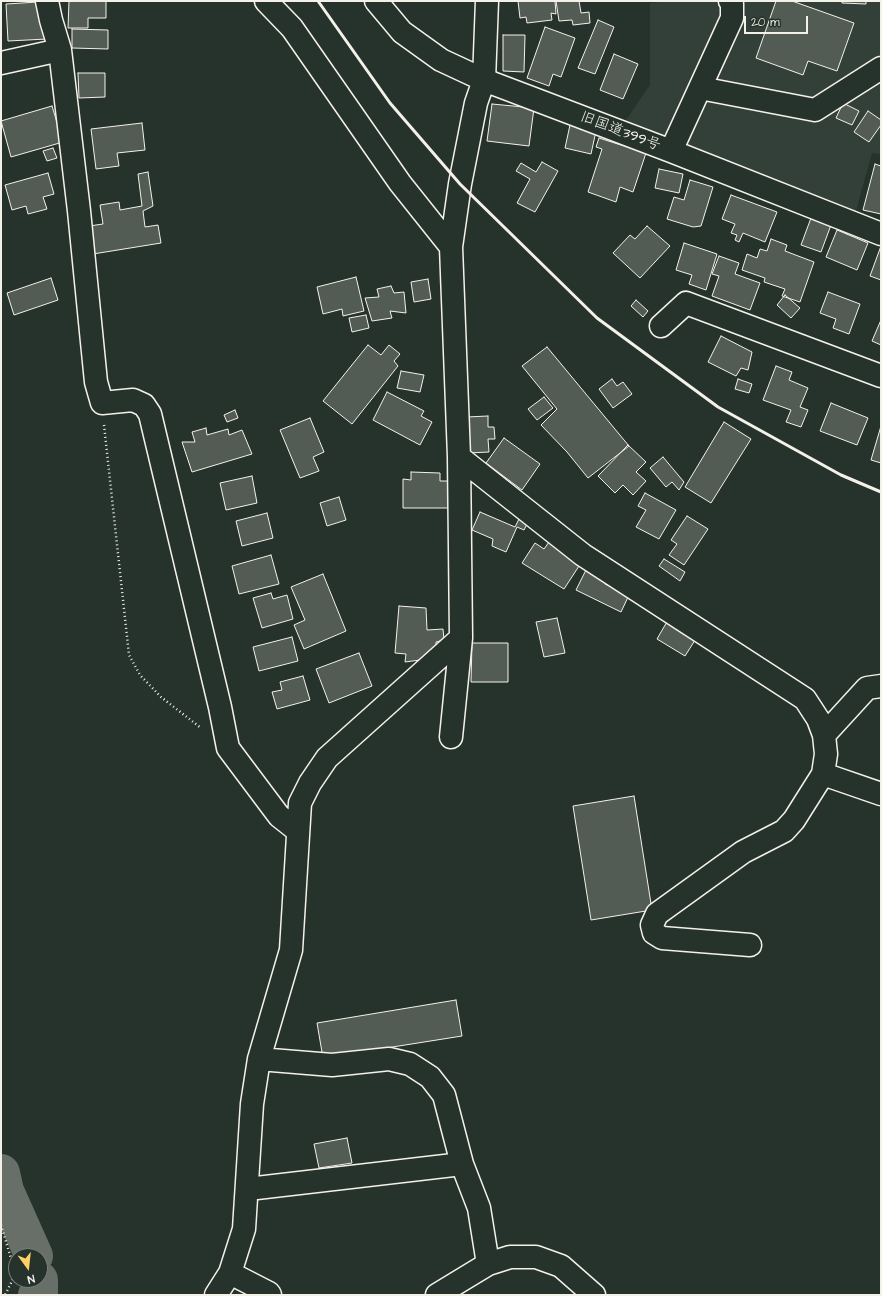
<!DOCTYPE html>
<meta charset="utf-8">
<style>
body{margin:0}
#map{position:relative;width:882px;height:1296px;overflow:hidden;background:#26332d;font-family:"Architects Daughter",sans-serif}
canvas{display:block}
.frame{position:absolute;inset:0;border:2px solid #f4f1e8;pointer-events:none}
.north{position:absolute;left:8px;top:1248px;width:40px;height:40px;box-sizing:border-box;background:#26332d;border:1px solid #787f78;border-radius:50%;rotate:165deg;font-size:11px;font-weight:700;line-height:16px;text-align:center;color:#f4f1e8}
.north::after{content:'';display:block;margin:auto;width:14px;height:18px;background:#ffd166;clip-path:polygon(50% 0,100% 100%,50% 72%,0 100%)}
.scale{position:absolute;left:744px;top:16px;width:64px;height:18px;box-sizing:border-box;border:2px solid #f4f1e8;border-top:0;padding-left:5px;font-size:12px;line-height:14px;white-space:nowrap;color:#f4f1e8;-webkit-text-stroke:3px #26332d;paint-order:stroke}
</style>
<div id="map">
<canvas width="882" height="1296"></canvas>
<div class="frame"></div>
<div class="north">N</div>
<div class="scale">20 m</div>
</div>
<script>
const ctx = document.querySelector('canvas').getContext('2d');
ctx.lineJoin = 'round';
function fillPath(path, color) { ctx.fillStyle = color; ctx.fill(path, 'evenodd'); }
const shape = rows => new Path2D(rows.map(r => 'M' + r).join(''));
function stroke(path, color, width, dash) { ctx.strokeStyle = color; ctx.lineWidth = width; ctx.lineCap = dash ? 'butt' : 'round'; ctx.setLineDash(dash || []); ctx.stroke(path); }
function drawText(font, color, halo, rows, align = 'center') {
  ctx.font = font + ' "Architects Daughter","Klee One",sans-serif'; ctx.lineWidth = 3.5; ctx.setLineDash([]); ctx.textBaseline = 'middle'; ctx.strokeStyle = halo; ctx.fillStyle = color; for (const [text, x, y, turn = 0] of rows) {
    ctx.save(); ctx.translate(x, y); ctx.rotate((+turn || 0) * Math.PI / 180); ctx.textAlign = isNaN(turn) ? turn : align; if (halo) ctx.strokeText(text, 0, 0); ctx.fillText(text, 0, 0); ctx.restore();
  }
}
fillPath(shape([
 [672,1,881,1,881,154,872,153,856,211,766,197,613,139,650,85,650,3]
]), '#333f39');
stroke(shape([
 [1,1173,5,1191,34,1256],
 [37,1295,39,1292,39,1280]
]), '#676f68', 38);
const building = shape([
 [69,1,106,1,106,18,88,18,88,28,68,28,69,1],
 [518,1,555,1,556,14,551,13,552,20,527,23,526,17,520,18,518,1],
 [556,1,579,1,581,13,589,12,590,23,573,25,572,20,559,21,556,1],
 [776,1,792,1,854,23,837,71,808,61,803,75,756,58,776,1],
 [842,1,866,1,866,4,842,3,842,1],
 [38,2,39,19,46,22,47,39,8,41,6,4,38,2],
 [598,20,614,27,595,74,578,68,598,20],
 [545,27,575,38,561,77,553,74,549,86,527,78,545,27],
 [72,29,108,30,108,49,72,48,72,29],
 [503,35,525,35,524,72,503,71,503,35],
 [614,54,638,64,623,99,600,90,614,54],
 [78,73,105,73,105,97,79,98,78,73],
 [843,103,859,111,852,125,836,118,843,103],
 [492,104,534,108,529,146,487,141,492,104],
 [52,106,63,142,11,157,1,121,52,106],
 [868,111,881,120,881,125,869,142,854,132,868,111],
 [142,123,145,150,117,153,119,166,96,169,91,129,142,123],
 [570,125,596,131,591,154,565,148,570,125],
 [599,138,646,153,633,192,620,187,616,202,588,192,602,149,596,147,599,138],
 [53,148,57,158,47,161,43,151,53,148],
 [542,162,558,171,535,212,517,203,530,179,516,171,521,163,536,172,542,162],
 [875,164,881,166,881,214,863,210,875,164],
 [659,169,683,174,679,193,655,188,659,169],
 [148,172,153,206,143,211,145,227,158,225,161,243,93,254,89,226,103,224,100,205,119,202,120,210,142,206,138,174,148,172],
 [48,173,54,194,43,197,47,209,28,214,26,206,12,210,5,185,48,173],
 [690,180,713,187,701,226,693,227,667,219,674,197,684,200,690,180],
 [731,195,777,212,765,242,743,233,739,242,735,240,737,235,731,233,735,224,722,219,731,195],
 [811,218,831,225,821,252,801,245,811,218],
 [647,226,670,246,640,278,613,253,630,235,635,239,647,226],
 [837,230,868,243,857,270,826,257,837,230],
 [771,239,787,245,785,251,814,262,800,302,782,296,785,289,764,282,765,278,742,270,747,254,757,258,760,249,767,251,771,239],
 [684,243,717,254,706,290,689,284,692,275,676,270,684,243],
 [881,246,881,280,870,276,881,246],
 [719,256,739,263,735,274,760,283,750,310,712,296,719,276,712,274,719,256],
 [356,277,364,311,343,316,342,309,323,314,317,287,356,277],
 [51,278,58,300,14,315,7,293,51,278],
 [428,279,431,299,414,302,411,282,428,279],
 [391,286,394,293,404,292,406,313,390,311,392,318,372,321,365,298,379,297,377,289,391,286],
 [828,292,860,304,849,334,833,328,836,319,820,313,828,292],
 [785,295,800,308,791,318,777,305,785,295],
 [636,300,648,311,643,317,631,306,636,300],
 [366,315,369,328,352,332,349,318,366,315],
 [881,320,881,345,872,341,881,320],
 [721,336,752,352,748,370,741,368,736,376,708,362,721,336],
 [368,345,381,355,389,345,400,354,394,361,398,366,352,424,323,401,368,345],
 [547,347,629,446,588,478,567,452,541,425,557,409,522,366,547,347],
 [776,366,792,372,789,380,808,388,800,407,808,410,801,427,786,422,791,410,763,400,776,366],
 [401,371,424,375,420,392,397,388,401,371],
 [612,379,617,386,623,382,632,394,613,408,599,389,612,379],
 [738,379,752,384,749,393,735,389,738,379],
 [387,392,424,411,421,416,432,422,420,445,373,420,387,392],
 [544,397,553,408,537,420,528,409,544,397],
 [831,403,868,418,857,445,820,431,831,403],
 [235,410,238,418,227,422,224,415,235,410],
 [488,416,488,427,494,427,495,439,488,439,489,452,468,453,467,417,488,416],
 [310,418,324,452,313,457,319,471,300,478,280,430,310,418],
 [724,422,751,439,711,503,685,487,724,422],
 [881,426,881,463,871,460,881,426],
 [206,428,207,435,228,429,229,435,242,430,252,454,192,472,182,442,195,442,192,432,206,428],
 [504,438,540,464,522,490,486,463,504,438],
 [628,445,646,462,636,472,646,481,633,495,623,485,615,493,598,476,628,445],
 [663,457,684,482,679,490,672,482,666,487,650,468,663,457],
 [411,472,440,473,440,481,451,481,450,508,403,508,403,479,411,480,411,472],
 [252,476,257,503,226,510,220,483,252,476],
 [645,493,676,510,659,539,636,527,646,510,638,506,645,493],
 [339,497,346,520,327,526,320,503,339,497],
 [480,512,515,527,519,519,528,522,524,530,517,527,506,552,492,546,493,539,472,530,480,512],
 [267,513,273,538,242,546,236,521,267,513],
 [687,516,708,529,684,565,669,555,677,544,671,540,687,516],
 [549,542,581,563,564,589,522,563,535,543,544,549,549,542],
 [271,555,279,584,239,594,232,566,271,555],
 [664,559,685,572,680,581,659,566,664,559],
 [587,568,608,578,605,584,629,595,621,612,576,590,587,568],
 [323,574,346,631,304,649,294,625,305,620,291,587,323,574],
 [271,593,273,599,287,595,293,619,262,628,253,598,271,593],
 [399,606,426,608,427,630,443,629,444,640,436,642,436,652,428,659,405,662,406,654,395,653,399,606],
 [557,618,565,653,544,657,536,622,557,618],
 [668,620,697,637,685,656,657,639,668,620],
 [292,637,298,661,259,671,253,647,292,637],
 [472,643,508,643,508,682,471,682,472,643],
 [359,653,372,686,329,703,316,669,359,653],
 [303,676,310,700,277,709,272,692,282,690,280,682,303,676],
 [634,796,652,910,591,920,573,806,634,796],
 [456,1000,462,1036,323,1058,317,1023,456,1000],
 [347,1138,352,1163,319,1168,314,1144,347,1138]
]);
fillPath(building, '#525c55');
stroke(building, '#f4f1e8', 1);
const minor = shape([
 [47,1,51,20,60,50,79,211,96,382,102,403,133,400,144,405,150,414,220,707,228,748,279,816,298,831],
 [266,1,292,28,400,183,451,247],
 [376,1,402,32,441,60,484,80,671,151,881,234],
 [1,63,60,50],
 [700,88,815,110,881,68],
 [671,151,732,18,732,4,730,1],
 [661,326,686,303,881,376],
 [459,457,583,555,805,699,818,719,824,735,826,754,823,774,794,820,784,831,743,852,657,914,652,925,654,933,662,938,750,945],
 [824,735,867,688,881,686],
 [451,737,461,638],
 [823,774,881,794],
 [259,1059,332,1065,389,1059,410,1064,430,1077,444,1095,462,1164,479,1208,488,1264],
 [248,1189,462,1164],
 [230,1273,269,1293,270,1295],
 [216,1295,230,1273,244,1229,252,1104,259,1059,291,950,300,803,310,783,327,758,461,638,459,457,451,247,460,184,476,103,484,80],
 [437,1295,488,1264,510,1257,536,1257,561,1266,594,1295]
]);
const major = shape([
 [484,80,487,1]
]);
stroke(minor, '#f4f1e8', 25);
stroke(major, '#f4f1e8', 25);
stroke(shape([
 [104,425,129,655,140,675,161,697,201,728],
 [1,1225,13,1265,13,1279,5,1295]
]), '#f4f1e8', 2.5, [1, 3]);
stroke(minor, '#26332d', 22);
stroke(major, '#26332d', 22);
stroke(shape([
 [318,1,390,103,460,184,597,318,718,407,841,475,881,492]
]), '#f4f1e8', 3);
drawText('15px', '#f4f1e8', '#26332d', [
 ["旧国道399号",620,132,21]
]);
</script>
